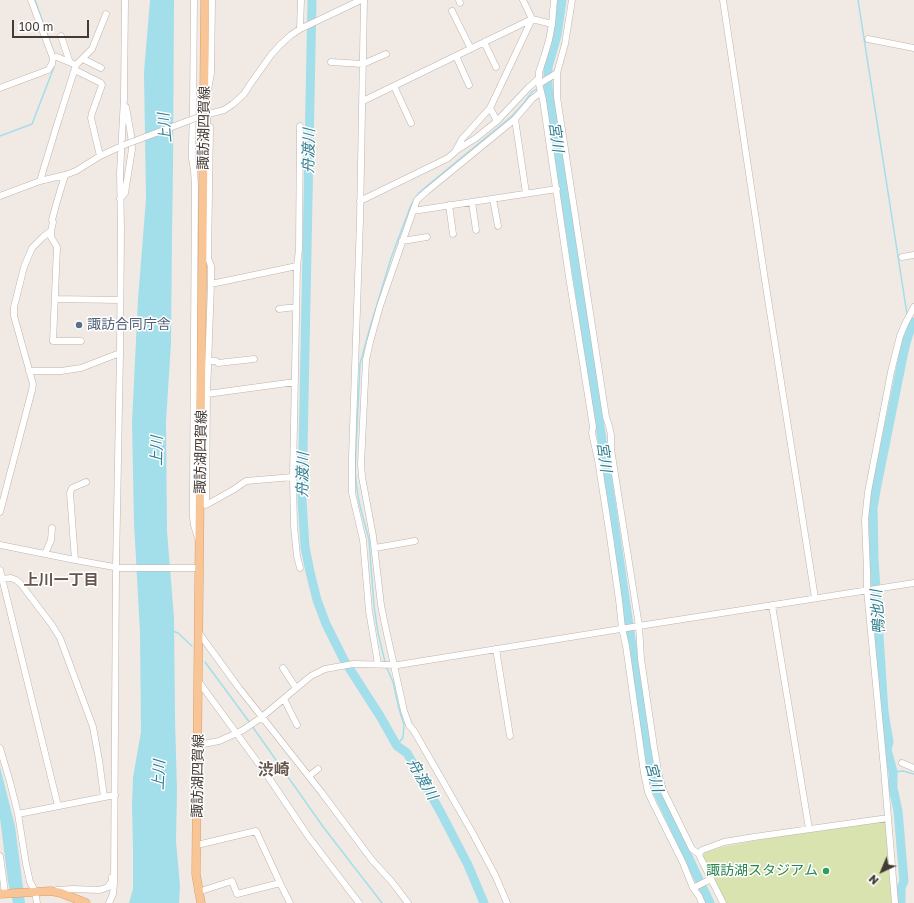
<!DOCTYPE html>
<meta charset="utf-8">
<style>
body{margin:0}
#map{position:relative;width:914px;height:903px;overflow:hidden;background:#f1eae4;font-family:"Golos Text",sans-serif}
canvas{display:block}
.north{position:absolute;left:862px;top:851px;width:40px;height:40px;-webkit-text-stroke:3px #fff;paint-order:stroke;rotate:224deg;font-size:11px;font-weight:700;line-height:16px;text-align:center;color:#433a35}
.north::after{content:'';display:block;margin:auto;width:14px;height:18px;background:#433a35;clip-path:polygon(50% 0,100% 100%,50% 72%,0 100%)}
.scale{position:absolute;left:12px;top:20px;width:77px;height:18px;box-sizing:border-box;border:2px solid #433a35;border-top:0;padding-left:5px;font-size:12px;line-height:14px;white-space:nowrap;color:#433a35;-webkit-text-stroke:3px #fff;paint-order:stroke}
</style>
<div id="map">
<canvas width="914" height="903"></canvas>
<div class="north">N</div>
<div class="scale">100 m</div>
</div>
<script>
const ctx = document.querySelector('canvas').getContext('2d');
ctx.lineJoin = 'round';
function fillPath(path, color) { ctx.fillStyle = color; ctx.fill(path, 'evenodd'); }
const shape = rows => new Path2D(rows.map(r => 'M' + r).join(''));
function stroke(path, color, width, dash) { ctx.strokeStyle = color; ctx.lineWidth = width; ctx.lineCap = dash ? 'butt' : 'round'; ctx.setLineDash(dash || []); ctx.stroke(path); }
function drawText(font, color, halo, rows, align = 'center') {
  ctx.font = font + ' "Golos Text","Noto Sans JP",sans-serif'; ctx.lineWidth = 3; ctx.setLineDash([]); ctx.textBaseline = 'middle'; ctx.strokeStyle = halo; ctx.fillStyle = color; for (const [text, x, y, turn = 0] of rows) {
    ctx.save(); ctx.translate(x, y); ctx.rotate((+turn || 0) * Math.PI / 180); ctx.textAlign = isNaN(turn) ? turn : align; if (halo) ctx.strokeText(text, 0, 0); ctx.fillText(text, 0, 0); ctx.restore();
  }
}
fillPath(shape([
 [884,821,886,823,887,827,892,903,726,903,703,856,704,853,722,847,758,840]
]), '#d8e3af');
fillPath(shape([
 [150,0,174,0,173,170,172,235,171,343,166,422,167,531,174,618,175,718,177,791,176,841,180,886,179,903,129,903,133,889,133,849,132,805,133,777,141,732,140,632,134,523,132,422,138,299,146,199,144,72],
 [0,767,15,826,25,903,13,903,8,882,0,818]
]), '#a3deeb');
stroke(shape([
 [35,0,53,51],
 [858,0,907,314],
 [542,88,548,86],
 [0,136,32,124,54,67],
 [908,322,911,327],
 [173,631,178,633,192,646],
 [205,662,250,723],
 [385,662,378,633,374,606,369,540,359,502,356,482,355,468,360,364,369,331,391,258,411,205,415,198,420,192,433,181,512,116,523,104,532,92,535,90,539,89],
 [386,666,393,682,399,709,404,725,403,737,397,746],
 [252,726,324,828,382,903],
 [893,772,903,771,914,774]
]), '#a3deeb', 1.5);
stroke(shape([
 [312,0,302,500,305,547,310,572,317,600,326,624,344,660,380,716,397,746,407,753,440,811,468,865,484,903],
 [562,0,557,35,548,67,548,86,602,440,646,742,652,775,656,789,710,903],
 [901,903,901,888,904,881,898,811,893,788,893,772,887,750,889,742,884,712,874,559,873,508,877,485,903,356,906,343,911,327,914,322]
]), '#a3deeb', 9);
const minor = shape([
 [194,0,193,107,192,148,192,159,194,170,195,186,193,491,193,517,194,525,198,538],
 [364,0,360,220,352,457,352,493,363,540,369,611,378,664],
 [459,0,460,3],
 [523,0,532,19],
 [554,0,552,24,549,40,544,57,539,72,539,84,543,100,569,277,583,364,593,427,592,433,598,460,610,537,619,600,622,628,626,646,644,773,648,792,654,805,683,863,693,888,699,896,702,903],
 [572,0,565,44,557,73,557,97,606,417,609,426,611,435,611,449,639,626,641,659,654,747,659,776,663,790,692,849,699,854],
 [723,0,765,280,815,598],
 [452,11,471,49],
 [300,29,301,0],
 [61,36,69,60,69,62],
 [868,39,914,48],
 [484,42,496,67],
 [456,56,469,85],
 [83,59,101,68],
 [331,62,363,64,386,54],
 [76,65,92,49,106,14],
 [75,70,101,83,102,85,92,113,91,118,100,156],
 [539,84,557,73],
 [394,86,411,123],
 [0,88,48,70,52,64,53,58,31,0],
 [207,96,211,73,212,0],
 [363,101,532,19,552,24],
 [490,108,497,121],
 [201,116,224,110,233,104,244,94,249,86,271,55,280,45,291,35,300,29,361,0],
 [207,119,207,125,210,127,208,258,211,266,211,284,207,394,206,505,233,490,246,481,293,477],
 [515,119,526,193],
 [300,126,299,249,297,266,293,477,294,526,297,556,300,568],
 [457,150,476,138,497,121,529,87,538,79],
 [40,181,56,128,76,65,57,57,53,58],
 [0,196,40,181,65,175,76,171,100,156,124,145],
 [120,199,125,193,132,149,131,135,126,107],
 [493,199,498,226],
 [360,201,438,163,448,158,455,152,462,139,490,108,532,19],
 [472,202,476,230],
 [449,205,453,234],
 [413,211,557,189],
 [51,231,51,237,57,247,53,341,81,341],
 [402,241,427,237],
 [902,257,914,255],
 [211,284,297,266],
 [55,299,120,300],
 [279,309,296,307],
 [208,361,216,361,218,363,254,359],
 [29,371,61,371,81,368,120,353],
 [207,394,295,382],
 [0,512,32,390,33,384,14,316,14,307,24,267,32,248,43,237,51,231,53,222,52,220,56,205,65,175],
 [0,545,75,560,120,568,199,568],
 [375,548,415,541],
 [45,554,51,540,52,528],
 [75,560,70,493,72,488,86,482],
 [0,570,58,806],
 [2,579,11,578,16,580,20,583,52,625,60,638,93,727,99,760,104,797],
 [772,605,809,829],
 [199,633,239,688,262,717,300,685,311,676,325,669,353,664,398,665,639,626,914,583],
 [496,649,510,736],
 [283,668,296,688],
 [199,682,267,775,308,836,359,903],
 [284,699,297,725],
 [198,745,219,741,237,733,243,730,262,717,322,793,372,860,392,882,408,903],
 [0,748,10,782,18,814,26,864,30,882,35,891,37,903],
 [902,763,914,768],
 [309,776,318,769],
 [18,814,115,795],
 [197,845,256,831,280,883,237,894,232,881,198,892],
 [0,856,5,893],
 [280,883,290,903],
 [693,888,711,879],
 [57,890,73,889,99,890,103,889,108,887,112,881,112,877],
 [109,903,113,894,114,883,116,567,120,353,121,228,120,173,124,98,125,0],
 [507,903,495,875,472,832,414,731,409,725,404,711,385,625,381,605,373,536,362,477,361,464,366,360,370,342,380,306,413,211,417,200,427,191,515,119,532,99,541,92],
 [723,903,700,857,699,854,702,850,724,842,754,837,888,818],
 [895,903,884,769,867,590,867,571,865,520,868,492,891,372,900,336,905,324,914,307]
]);
const major = shape([
 [0,894,51,891,61,893,86,903],
 [201,903,196,874,205,0]
]);
stroke(minor, '#bfb3ab', 7);
stroke(major, '#dc9e67', 9);
stroke(minor, '#fff', 6);
stroke(major, '#f8c696', 8);
const minorBridge = shape([
 [124,145,201,116]
]);
stroke(minorBridge, '#bfb3ab', 7, []);
stroke(minorBridge, '#fff', 6);
for (const [x, y, r, color] of [
 [79,325,4,"#5c6f8a"],
 [826,871,4,"#2e9e5b"]
]) { const dot = new Path2D(); dot.arc(x, y, r, 0, 2 * Math.PI); ctx.fillStyle = color; ctx.fill(dot); stroke(dot, '#fff', 1.5); }
drawText('14px', '#433a35', '#fff', [
 ["諏訪湖四賀線",204,128,-89],
 ["諏訪湖四賀線",201,452,-89],
 ["諏訪湖四賀線",198,776,-89]
]);
drawText('14px', '#4e5e75', '#fff', [
 ["諏訪合同庁舎",87,325]
], 'left');
drawText('14px', '#27864d', '#fff', [
 ["諏訪湖スタジアム",818,871]
], 'right');
drawText('italic 15px', '#307e91', '#fff', [
 ["上川",165,128,-95],
 ["宮川",556,137,82],
 ["舟渡川",309,151,-89],
 ["上川",157,451,-89],
 ["宮川",604,457,82],
 ["舟渡川",303,475,-89],
 ["鴨池川",878,612,-94],
 ["上川",159,775,-87],
 ["宮川",654,777,75],
 ["舟渡川",422,779,60]
]);
drawText('bold 15px', '#65554c', '#fff', [
 ["上川一丁目",61,580]
]);
drawText('bold 16px', '#65554c', '#fff', [
 ["渋崎",274,770]
]);
</script>
